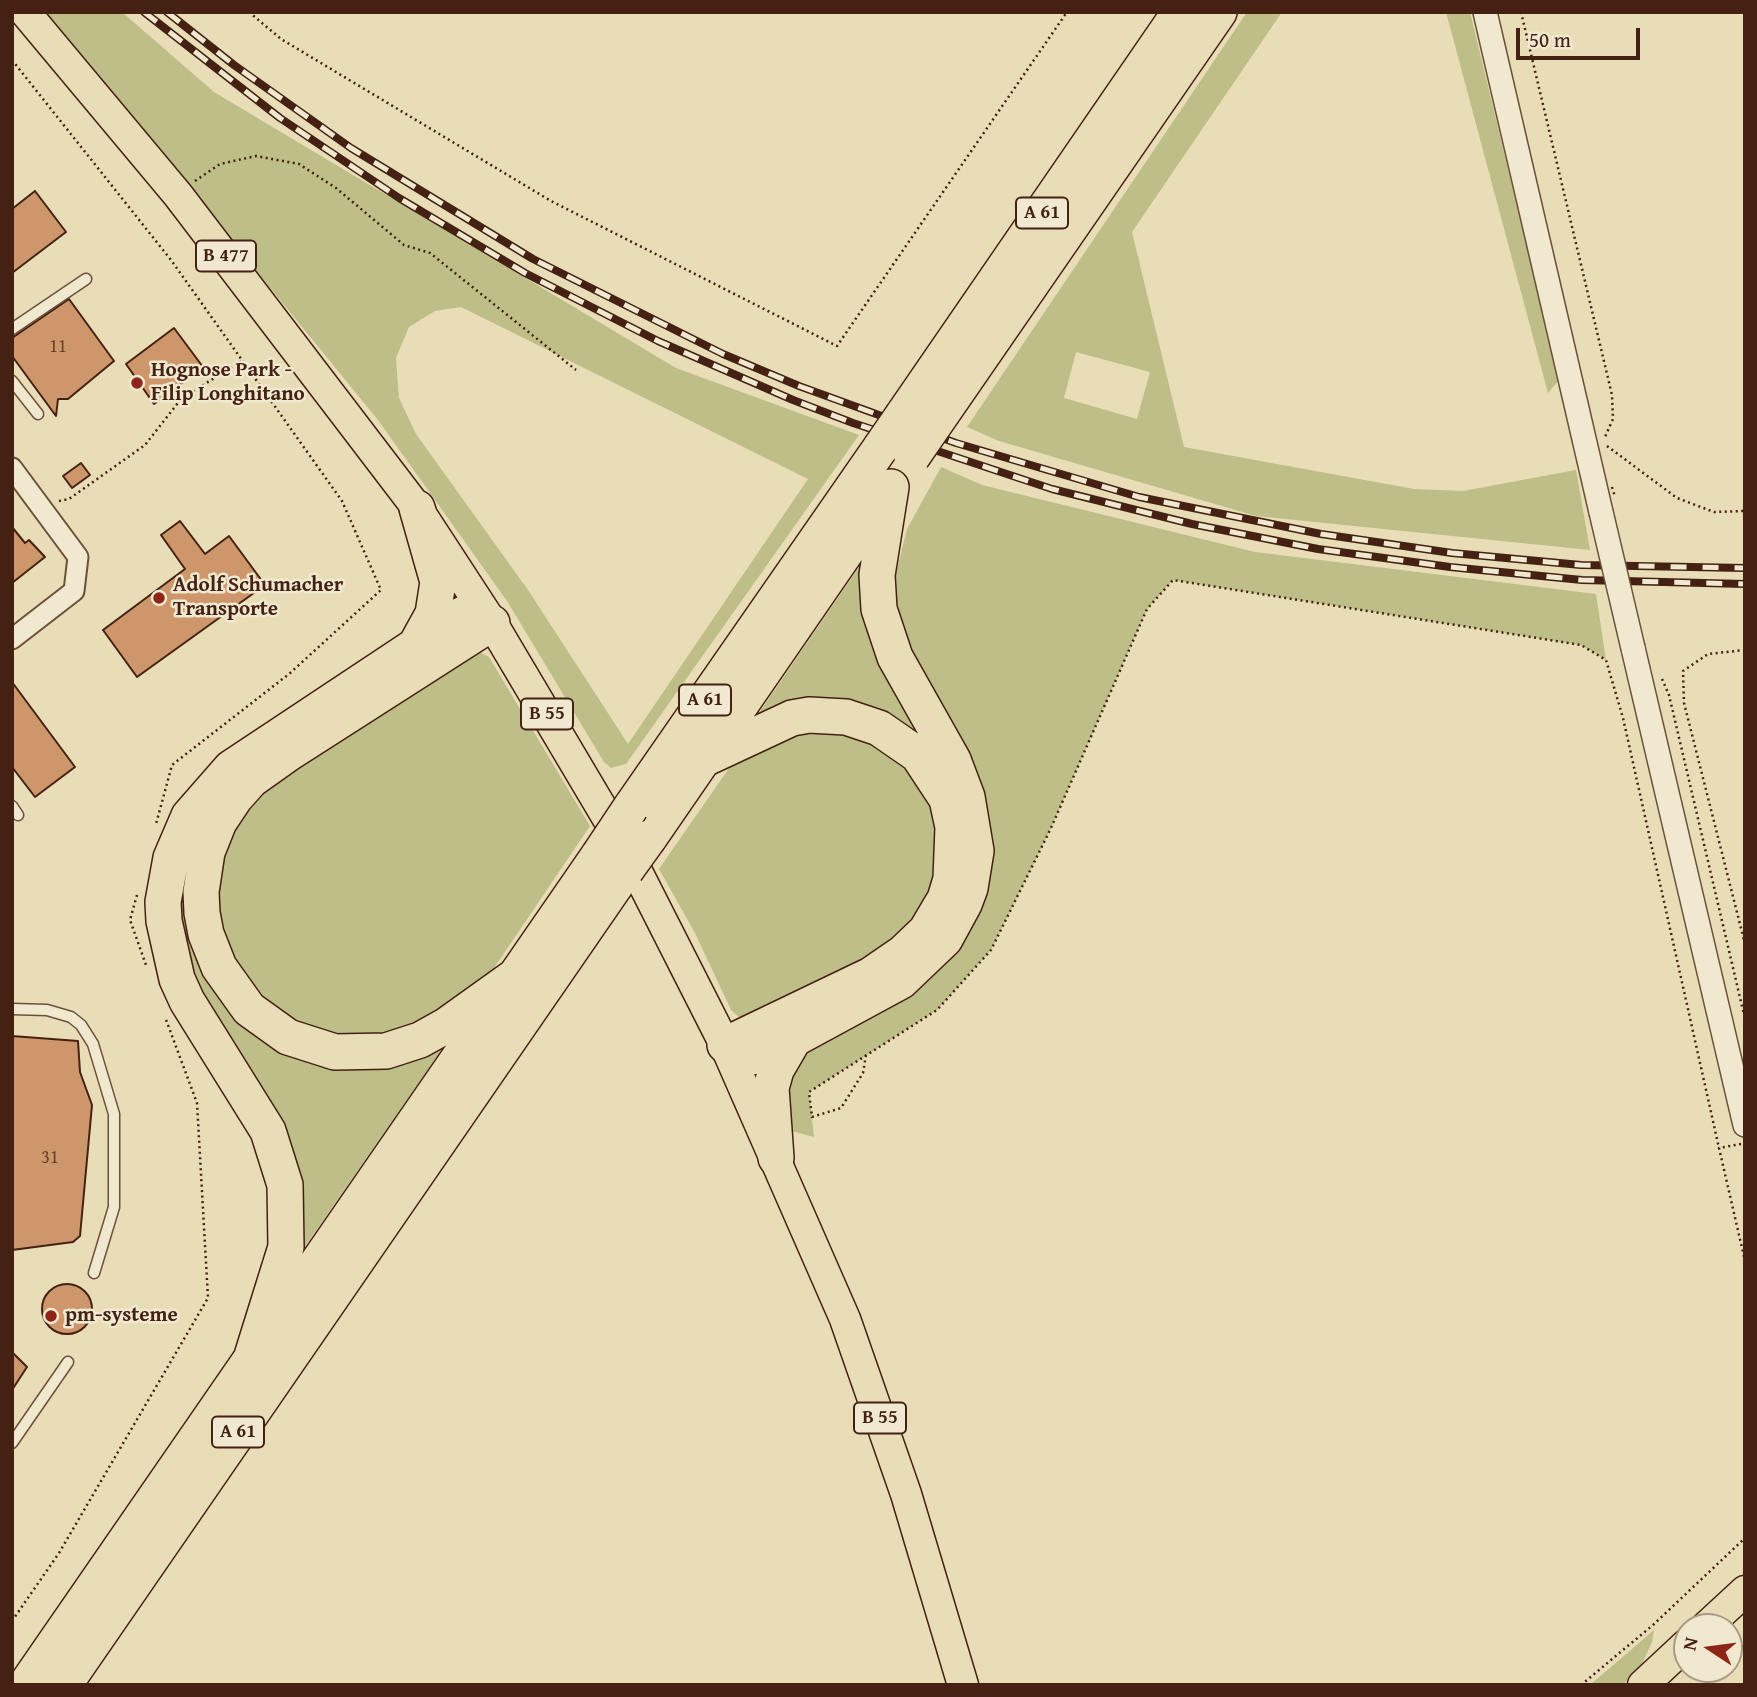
<!DOCTYPE html>
<style>
body{margin:0}
#map{position:relative;width:1757px;height:1697px;overflow:hidden;background:#e8ddb6;font-family:"Gentium Book Plus",serif}
canvas{display:block}
.frame{position:absolute;inset:0;border:14px solid #442112;pointer-events:none}
.north{position:absolute;left:1673px;top:1613px;width:70px;height:70px;box-sizing:border-box;background:#f0e9d0;border:2px solid #ab9984;border-radius:50%;rotate:283deg;font-size:19px;font-weight:700;line-height:28px;text-align:center;color:#442112}
.north::after{content:'';display:block;margin:auto;width:24px;height:32px;background:#8f2418;clip-path:polygon(50% 0,100% 100%,50% 72%,0 100%)}
.scale{position:absolute;left:1516px;top:28px;width:124px;height:32px;box-sizing:border-box;border:4px solid #442112;border-top:0;padding-left:9px;font-size:21px;line-height:24px;white-space:nowrap;color:#442112;-webkit-text-stroke:5px #f0e9d0;paint-order:stroke}
</style>
<div id="map">
<canvas width="1757" height="1697"></canvas>
<div class="frame"></div>
<div class="north">N</div>
<div class="scale">50 m</div>
</div>
<script>
const ctx = document.querySelector('canvas').getContext('2d');
ctx.lineJoin = 'round';
function fillPath(path, color) { ctx.fillStyle = color; ctx.fill(path, 'evenodd'); }
const shape = rows => new Path2D(rows.map(r => 'M' + r).join(''));
function stroke(path, color, width, dash) { ctx.strokeStyle = color; ctx.lineWidth = width; ctx.lineCap = dash ? 'butt' : 'round'; ctx.setLineDash(dash || []); ctx.stroke(path); }
function drawText(font, color, halo, rows, align = 'center') {
  ctx.font = font + ' "Gentium Book Plus",serif'; ctx.lineWidth = 5; ctx.setLineDash([]); ctx.textBaseline = 'middle'; ctx.strokeStyle = halo; ctx.fillStyle = color; for (const [text, x, y, turn = 0] of rows) {
    ctx.save(); ctx.translate(x, y); ctx.rotate((+turn || 0) * Math.PI / 180); ctx.textAlign = isNaN(turn) ? turn : align; if (halo) ctx.strokeText(text, 0, 0); ctx.fillText(text, 0, 0); ctx.restore();
  }
}
fillPath(shape([
 [45,12,122,12,214,92,676,368,859,435,626,764,611,768,604,762,507,601,378,420],
 [461,307,808,479,628,744,528,590,416,434,399,398,396,358,409,327,435,311],
 [1247,12,1282,12,1132,232,1184,447,1414,489,1463,491,1576,470,1590,550,1256,516,999,441,967,427],
 [1076,352,1150,372,1137,419,1064,398],
 [1446,12,1470,12,1559,380,1548,393],
 [941,467,982,485,1255,552,1596,594,1606,660,1581,645,1173,580,1147,609,1051,828,991,950,937,1010,809,1092,814,1137,791,1131,783,1074,791,1056,960,928,917,668,897,616,896,573,907,529],
 [875,544,969,846,876,980,962,851,903,733,753,727,761,710],
 [477,651,489,657,590,826,492,971,464,1001,399,1039,314,1036,256,1002,217,935,219,857,255,790],
 [858,727,931,789,945,869,891,954,750,1019,739,1017,731,1010,695,933,659,869,736,758,785,730],
 [287,741,195,869,266,1036,451,1036,292,1265,292,1186,192,997,170,922,179,844],
 [1654,1630,1652,1642,1641,1666,1623,1685,1590,1685]
]), '#bebe88');
const building = shape([
 [35,191,66,232,12,273,12,209,35,191],
 [69,299,114,361,68,399,58,399,56,416,12,356,12,338,69,299],
 [174,328,203,367,154,404,126,364,174,328],
 [81,463,90,475,72,488,63,476,81,463],
 [180,521,205,554,229,536,265,585,137,677,103,630,185,569,161,535,180,521],
 [12,527,25,543,29,540,45,557,12,583,12,527],
 [12,682,75,767,35,797,12,767,12,682],
 [12,1036,78,1041,80,1072,92,1105,80,1236,73,1242,12,1250,12,1036],
 '42 1309a25 25 0 1 1 50 0a25 25 0 1 1-50 0Z',
 [12,1352,27,1367,12,1390,12,1352]
]);
fillPath(building, '#cd976b');
stroke(building, '#442112', 2);
const service = shape([
 [12,329,86,279],
 [12,381,38,414],
 [12,806,18,815],
 [12,1009,47,1010,71,1017,81,1025,93,1044,114,1114,114,1207,94,1273],
 [12,1443,68,1362]
]);
const minor = shape([
 [12,468,78,557,74,591,12,639]
]);
const tertiary = shape([
 [1485,12,1601,512],
 [1633,648,1745,1125]
]);
const primary = shape([
 [25,12,178,195,417,508,492,623,623,844,725,1045,845,1319,906,1494,963,1685],
 [1706,1627,1745,1591],
 [1643,1685,1687,1644]
]);
const motorway = shape([
 [903,415,1180,12],
 [934,425,1219,12],
 [417,508,438,582,433,614,417,643],
 [702,760,792,718,809,715,846,717,879,728,918,755,947,799,953,827,951,879,945,899,926,931,903,953,871,975,725,1045,739,1055,752,1057,794,1039,901,981,945,939,964,904,970,888,976,851,967,797,953,760,895,657,879,609,877,575,891,487],
 [631,807,881,447],
 [649,838,885,495],
 [776,1158,771,1088,776,1070,794,1039],
 [252,1356,286,1247,285,1185,268,1131,187,1001,177,979,164,921,163,902,171,858,189,816,231,768,463,614,474,614,492,623,289,753,251,780,235,798,219,822,207,852,201,892,202,913,206,934,219,967,249,1009,288,1037,335,1052,386,1051,420,1040,447,1025,514,977],
 [26,1685,599,855],
 [64,1685,626,870]
]);
stroke(service, '#6d503b', 13);
stroke(minor, '#6d503b', 23);
stroke(tertiary, '#6d503b', 26);
stroke(primary, '#442112', 33);
stroke(motorway, '#442112', 38);
stroke(shape([
 [249,12,281,39,551,201,837,346,1067,12],
 [1521,12,1612,395,1613,419,1605,437],
 [12,60,171,260,342,501,381,590,289,674,172,765,156,824],
 [195,181,220,164,256,156,299,164,336,188,404,245,430,253,576,370],
 [1607,446,1677,498,1714,512,1745,511],
 [59,501,69,499,145,445,181,399,243,360],
 [1745,650,1708,654,1683,671,1684,703,1745,944],
 [1662,679,1669,695,1745,1019],
 [137,895,130,920,146,965],
 [866,1055,863,1073,841,1108,812,1117,809,1092,937,1010,991,950,1051,828,1147,609,1173,580,1581,645,1606,660,1623,718,1719,1148],
 [1741,1144,1719,1148,1745,1261],
 [12,1621,59,1553,208,1298,197,1103,165,1017],
 [1729,1658,1745,1643],
 [1581,1685,1653,1625,1745,1538],
 [1702,1685,1718,1669]
]), '#442112', 2.5, [2, 3.5]);
stroke(service, '#f0e9d0', 10);
stroke(minor, '#f0e9d0', 19);
stroke(tertiary, '#f0e9d0', 23);
stroke(primary, '#e8ddb6', 30);
stroke(motorway, '#e8ddb6', 35);
const rail = shape([
 [144,12,280,118,399,198,525,273,658,341,793,400,853,423,1052,489,1192,524,1318,549,1450,567,1582,580,1745,584],
 [167,12,234,65,351,148,533,259,723,354,799,386,956,443,1139,497,1321,534,1452,553,1581,565,1745,568]
]);
stroke(rail, '#442112', 8);
stroke(rail, '#f0e9d0', 5, [16]);
const tertiaryBridge = shape([
 [1601,512,1633,648]
]);
const motorwayBridge = shape([
 [881,447,903,415],
 [912,457,934,425],
 [599,855,631,807],
 [626,870,649,838]
]);
stroke(tertiaryBridge, '#6d503b', 26, []);
stroke(motorwayBridge, '#442112', 38, []);
stroke(shape([
 [1612,487,1615,497]
]), '#442112', 2.5, [2, 3.5]);
stroke(tertiaryBridge, '#f0e9d0', 23);
stroke(motorwayBridge, '#e8ddb6', 35);
for (const [x, y, r, color] of [
 [137,383,7,"#8f2418"],
 [159,598,7,"#8f2418"],
 [51,1316,7,"#8f2418"]
]) { const dot = new Path2D(); dot.arc(x, y, r, 0, 2 * Math.PI); ctx.fillStyle = color; ctx.fill(dot); stroke(dot, '#f0e9d0', 2.5); }
drawText('18px', '#663e28', null, [
 ["11",58,347],
 ["31",50,1158]
]);
for (const [x, y, w] of [
 [1042,213,52],
 [226,256,60],
 [705,700,52],
 [547,714,52],
 [880,1418,52],
 [238,1432,52]
]) { const box = new Path2D(); box.roundRect(x - w / 2, y - 15.5, w, 31, 5); ctx.fillStyle = '#f0e9d0'; ctx.fill(box); stroke(box, '#442112', 2); }
drawText('bold 19px', '#442112', null, [
 ["A 61",1042,213],
 ["B 477",226,256],
 ["A 61",705,700],
 ["B 55",547,714],
 ["B 55",880,1418],
 ["A 61",238,1432]
]);
drawText('bold 21px', '#442112', '#f0e9d0', [
 ["Hognose Park -",151,371],
 ["Filip Longhitano",151,395],
 ["Adolf Schumacher",173,586],
 ["Transporte",173,610],
 ["pm-systeme",65,1316]
], 'left');
</script>
